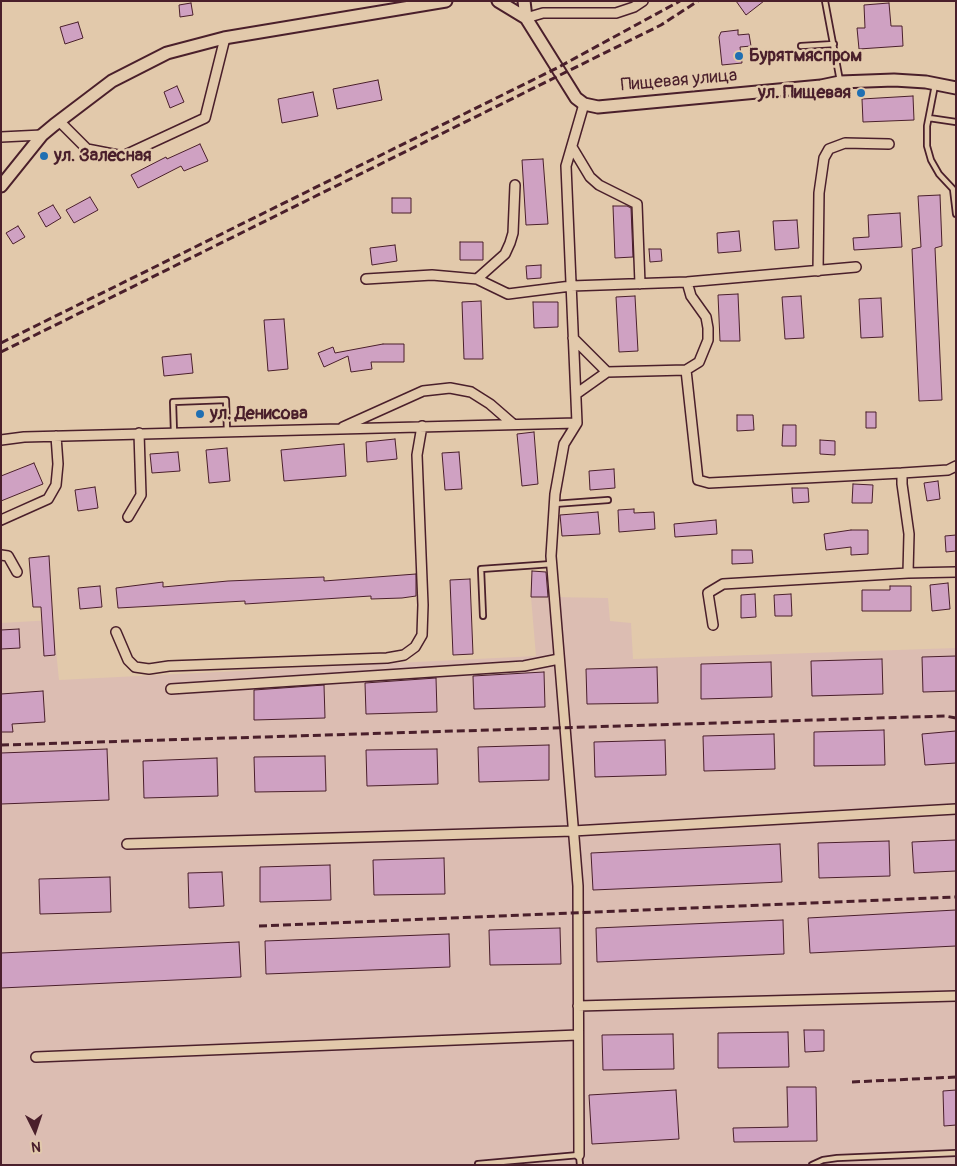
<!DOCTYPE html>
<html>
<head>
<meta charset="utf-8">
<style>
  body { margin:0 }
  #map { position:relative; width:957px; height:1166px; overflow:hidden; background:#e2c9ab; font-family:Pangolin,sans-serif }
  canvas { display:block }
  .frame { position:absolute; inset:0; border:2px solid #4a1f2b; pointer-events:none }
  .north { position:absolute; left:10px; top:1106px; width:50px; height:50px; -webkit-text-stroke:4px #e2c9ab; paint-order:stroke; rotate:176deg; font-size:14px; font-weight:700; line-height:20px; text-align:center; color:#4a1f2b }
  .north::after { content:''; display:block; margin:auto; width:18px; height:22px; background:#4a1f2b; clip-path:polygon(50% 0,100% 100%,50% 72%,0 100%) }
</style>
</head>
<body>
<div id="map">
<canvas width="957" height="1166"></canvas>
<div class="frame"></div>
<div class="north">N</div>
</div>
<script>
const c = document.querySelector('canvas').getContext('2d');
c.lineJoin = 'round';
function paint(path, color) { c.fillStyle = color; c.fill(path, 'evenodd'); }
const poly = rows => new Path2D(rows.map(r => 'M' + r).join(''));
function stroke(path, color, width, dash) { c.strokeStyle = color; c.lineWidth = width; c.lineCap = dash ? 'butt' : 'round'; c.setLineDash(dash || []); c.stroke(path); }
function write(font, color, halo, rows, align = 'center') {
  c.font = font + ' Pangolin,sans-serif'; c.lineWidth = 5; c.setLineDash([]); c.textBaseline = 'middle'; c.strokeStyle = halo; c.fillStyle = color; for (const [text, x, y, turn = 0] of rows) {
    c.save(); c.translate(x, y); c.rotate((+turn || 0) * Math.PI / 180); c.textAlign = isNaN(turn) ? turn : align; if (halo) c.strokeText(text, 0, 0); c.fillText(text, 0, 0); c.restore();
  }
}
const built = poly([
  [532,571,551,572,551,597,608,598,610,621,631,623,633,659,956,648,956,1165,1,1165,1,623,53,620,59,680,536,656,531,597]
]);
const building = poly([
  [736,1,764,1,746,15,736,1],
  [191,3,193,15,180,17,179,5,191,3],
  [889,3,891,26,902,26,903,46,859,49,857,28,865,28,864,5,889,3],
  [78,22,83,38,65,44,60,27,78,22],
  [738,30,738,35,749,34,751,46,740,47,742,63,722,65,719,37,721,32,738,30],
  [378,80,382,100,337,109,333,89,378,80],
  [177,86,184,102,170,108,164,92,177,86],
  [313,92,318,116,282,123,278,99,313,92],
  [913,96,914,120,863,122,862,99,913,96],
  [200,144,208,161,184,171,181,166,138,188,131,175,166,157,167,159,200,144],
  [543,159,548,224,526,225,522,160,543,159],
  [940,195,942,246,935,248,942,400,919,401,912,249,921,247,918,196,940,195],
  [90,197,98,210,74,223,66,210,90,197],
  [392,198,411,198,411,213,392,213,392,198],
  [53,205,61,218,46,227,38,213,53,205],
  [613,206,627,206,631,208,633,257,615,258,613,206],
  [900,213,902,247,854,250,853,238,869,237,868,215,900,213],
  [797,220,799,248,775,250,773,221,797,220],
  [18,226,25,237,13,244,6,233,18,226],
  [739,231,741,251,718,253,717,233,739,231],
  [460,242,483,242,483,260,460,260,460,242],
  [395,245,397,261,372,265,370,248,395,245],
  [649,249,661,249,662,261,650,262,649,249],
  [541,265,541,278,527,279,526,266,541,265],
  [738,294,740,341,720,341,718,295,738,294],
  [635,296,638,351,619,352,616,297,635,296],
  [801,296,804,338,785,339,782,297,801,296],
  [881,298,883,337,861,338,859,299,881,298],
  [481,301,483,359,464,359,462,302,481,301],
  [533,302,558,302,558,327,534,328,533,302],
  [284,319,288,369,268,371,264,320,284,319],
  [383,344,404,344,404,362,371,362,372,369,351,372,348,356,324,367,318,353,333,347,335,353,383,344],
  [191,354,193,373,164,376,162,357,191,354],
  [866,412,876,412,876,428,866,428,866,412],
  [737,415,753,415,754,430,737,431,737,415],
  [783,425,796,425,796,446,782,446,783,425],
  [534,432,538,484,522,486,517,434,534,432],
  [395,439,397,459,367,462,366,442,395,439],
  [820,440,835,441,835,455,820,454,820,440],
  [344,444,346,476,284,481,281,450,344,444],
  [227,448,230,481,209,483,206,450,227,448],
  [178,452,180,471,152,473,150,454,178,452],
  [459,452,462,489,445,490,442,453,459,452],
  [34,463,43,484,1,501,1,476,34,463],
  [614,469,615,488,590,490,589,471,614,469],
  [938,481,940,499,927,501,924,483,938,481],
  [853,484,873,485,872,503,852,503,853,484],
  [95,487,98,508,78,511,75,490,95,487],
  [792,488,808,488,809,502,793,503,792,488],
  [634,509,634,513,654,512,655,529,619,532,618,510,634,509],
  [598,512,600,534,562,536,560,515,598,512],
  [716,520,717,534,675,537,674,524,716,520],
  [851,530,868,530,868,554,851,555,851,547,826,550,824,534,851,530],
  [956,535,956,551,946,552,945,536,956,535],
  [732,550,752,550,753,563,732,564,732,550],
  [49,556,55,655,44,656,41,607,33,607,29,558,49,556],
  [532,571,546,572,548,597,531,597,532,571],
  [416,574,416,596,402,598,371,599,371,596,245,604,245,601,118,608,116,588,163,582,163,587,228,581,324,577,324,581,416,574],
  [470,579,473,654,453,655,450,580,470,579],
  [948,583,950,609,932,611,930,585,948,583],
  [100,586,102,607,80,609,78,588,100,586],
  [890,586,911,586,911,611,862,611,862,590,890,590,890,586],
  [755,594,756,617,741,618,741,595,755,594],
  [791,594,792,616,775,616,774,595,791,594],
  [19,629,20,648,1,649,1,630,19,629],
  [956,656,956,691,923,692,922,657,956,656],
  [882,659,883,694,812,696,811,661,882,659],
  [771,662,772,697,701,699,701,664,771,662],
  [657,667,658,703,587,704,586,669,657,667],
  [544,672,545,707,474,709,473,676,544,672],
  [436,678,437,712,366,714,365,683,436,678],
  [324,685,325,718,254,720,254,690,324,685],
  [43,691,45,722,12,724,13,732,1,732,1,694,43,691],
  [884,730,885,765,814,766,814,732,884,730],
  [956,731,956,763,925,765,922,734,956,731],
  [774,734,775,769,704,771,703,736,774,734],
  [665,740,666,775,595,777,594,742,665,740],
  [549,745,549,780,479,782,478,747,549,745],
  [107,749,109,800,1,804,1,753,107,749],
  [437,749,438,784,367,786,366,750,437,749],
  [325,756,326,791,255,792,254,757,325,756],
  [217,758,218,796,144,798,143,761,217,758],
  [956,840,956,871,914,873,912,842,956,840],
  [889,841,890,876,819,878,818,843,889,841],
  [780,844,782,882,593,890,591,853,780,844],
  [444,858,445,894,374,895,373,860,444,858],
  [330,865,331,900,260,902,260,867,330,865],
  [222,872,224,906,189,908,188,873,222,872],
  [110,877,111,912,40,914,39,879,110,877],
  [956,910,956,946,810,953,808,918,956,910],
  [783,920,784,954,597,962,596,928,783,920],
  [560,928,561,964,490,965,489,930,560,928],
  [449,934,450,967,266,974,265,941,449,934],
  [239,942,241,977,1,988,1,953,239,942],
  [804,1030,824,1030,824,1051,805,1052,804,1030],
  [788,1032,789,1067,718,1068,718,1033,788,1032],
  [673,1034,674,1069,603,1070,602,1035,673,1034],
  [787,1087,816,1087,817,1141,734,1142,733,1128,788,1127,787,1087],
  [676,1090,679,1139,592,1144,589,1095,676,1090],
  [956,1090,956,1125,944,1126,943,1091,956,1090]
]);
const lane = poly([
  [825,1,840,81],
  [801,46,834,44],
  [935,85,927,126,927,146,931,160,939,174,953,189,956,214],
  [929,118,956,122],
  [174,433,173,402,226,400,227,431],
  [554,504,608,500],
  [483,616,481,569,552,564],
  [478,1164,579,1155,580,1165],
  [812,1165,823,1160,837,1158,956,1153]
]);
const street = poly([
  [526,18,543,13,616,13,634,7,643,1],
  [59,121,87,149,123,156,205,118,225,38],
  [1,137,42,135],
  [572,147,590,177,599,185,637,204,640,284],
  [818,271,819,193,824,158,829,149,845,143,889,144],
  [366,279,432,275,477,279,508,294,571,286,687,282,856,267],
  [477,279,505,254,510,243,513,233,515,185],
  [687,282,691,296,706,317,708,328,708,340,699,362,686,370,698,480,709,483,902,473],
  [573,338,607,372],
  [576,394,607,372,686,370],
  [343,427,423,391,450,388,471,392,490,404,513,424],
  [1,440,24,437,577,423],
  [956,466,948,470,902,473,902,484,909,534,908,573,956,572],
  [128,517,141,495,139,433],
  [1,520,48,499,56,485,58,464,56,436],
  [1,555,8,556,17,572],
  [713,625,708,593,723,584,908,573],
  [116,632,128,660,135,667,149,669,169,666,387,658,404,655,415,647,422,635,423,605,417,455,422,426],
  [171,689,524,666,559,659],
  [127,844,573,831,956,809],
  [578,1006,956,996],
  [36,1057,578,1035],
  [579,1155,578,886,551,556,555,494,564,444,577,423,566,166,584,104]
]);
const secondary = poly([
  [498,1,526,18],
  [524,1,526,18,576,98,584,104,598,107,821,86,840,82,894,80,926,82,956,88],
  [1,186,42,135,54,125,112,81,167,53,224,38,446,1]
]);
const rail = poly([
  [1,343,557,68,680,1],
  [1,352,661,25,698,1],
  [1,745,945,716,956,718],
  [259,926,956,897],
  [852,1082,956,1077]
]);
const markers = [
  [739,56,5,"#1f6fb2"],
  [861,93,5,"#1f6fb2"],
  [44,156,5,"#1f6fb2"],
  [200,414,5,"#1f6fb2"]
];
const poiNames = [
  ["Бурятмяспром",749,56],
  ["ул. Пищевая",851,93,"right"],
  ["ул. Залесная",54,156],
  ["ул. Денисова",210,414]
];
const streetNames = [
  ["Пищевая улица",679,81,-5]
];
paint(built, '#dcbdb2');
paint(building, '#cfa1c2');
stroke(building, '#4a1f2b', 1);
stroke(lane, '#4a1f2b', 8);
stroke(street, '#4a1f2b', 12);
stroke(secondary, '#4a1f2b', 15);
stroke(lane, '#e2c9ab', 4.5);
stroke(street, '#e2c9ab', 9);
stroke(secondary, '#e2c9ab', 11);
stroke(rail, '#4a1f2b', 3, [8, 4]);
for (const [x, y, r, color] of markers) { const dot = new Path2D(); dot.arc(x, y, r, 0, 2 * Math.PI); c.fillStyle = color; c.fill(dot); stroke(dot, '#e2c9ab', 2); }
write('bold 18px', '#4a1f2b', '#e2c9ab', poiNames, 'left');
write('18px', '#4a1f2b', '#e2c9ab', streetNames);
</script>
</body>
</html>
